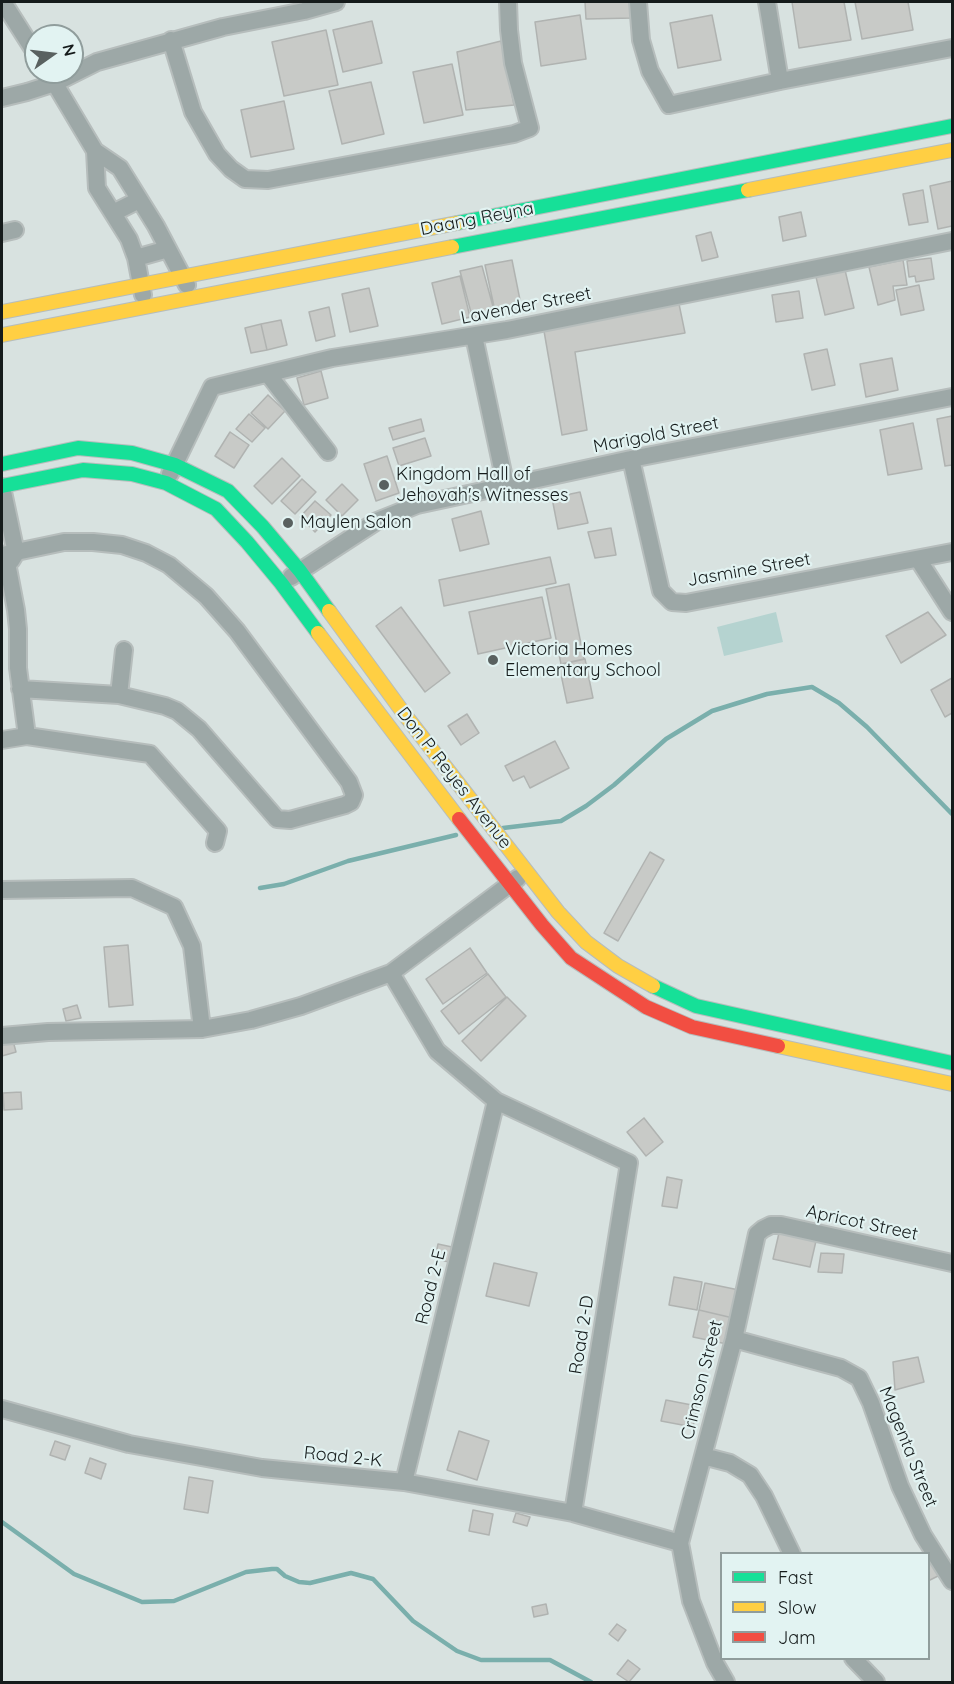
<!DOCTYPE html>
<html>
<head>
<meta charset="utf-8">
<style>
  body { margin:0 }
  #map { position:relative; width:954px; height:1684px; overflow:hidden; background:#d8e2e0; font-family:Quicksand,sans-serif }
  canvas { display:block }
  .frame { position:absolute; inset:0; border:3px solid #151b1b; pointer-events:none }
  .legend { position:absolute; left:720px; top:1552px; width:210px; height:108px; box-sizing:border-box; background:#e2f3f2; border:2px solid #909d9c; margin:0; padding:8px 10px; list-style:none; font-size:18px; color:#151b1b }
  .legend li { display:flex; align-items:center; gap:12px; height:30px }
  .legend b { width:30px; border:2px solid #909d9c }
  .north { position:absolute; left:24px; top:24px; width:60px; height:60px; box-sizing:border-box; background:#e2f3f2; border:2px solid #909d9c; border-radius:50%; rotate:76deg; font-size:16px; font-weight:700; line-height:24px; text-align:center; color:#151b1b }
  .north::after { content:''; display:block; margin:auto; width:21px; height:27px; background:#596160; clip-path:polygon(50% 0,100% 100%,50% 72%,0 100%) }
</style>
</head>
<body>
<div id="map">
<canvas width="954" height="1684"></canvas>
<div class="frame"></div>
<ul class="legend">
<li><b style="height:8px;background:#16e098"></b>Fast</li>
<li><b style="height:8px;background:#ffcf43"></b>Slow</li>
<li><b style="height:8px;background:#f24e42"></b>Jam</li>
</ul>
<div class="north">N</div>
</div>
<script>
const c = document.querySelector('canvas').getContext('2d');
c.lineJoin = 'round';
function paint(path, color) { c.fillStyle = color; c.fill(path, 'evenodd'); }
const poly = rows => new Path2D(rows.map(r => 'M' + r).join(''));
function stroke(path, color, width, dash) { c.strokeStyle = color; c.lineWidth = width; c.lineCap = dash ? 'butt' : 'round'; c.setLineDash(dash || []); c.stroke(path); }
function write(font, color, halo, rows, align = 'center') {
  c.font = font + ' Quicksand,sans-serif'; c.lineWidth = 4.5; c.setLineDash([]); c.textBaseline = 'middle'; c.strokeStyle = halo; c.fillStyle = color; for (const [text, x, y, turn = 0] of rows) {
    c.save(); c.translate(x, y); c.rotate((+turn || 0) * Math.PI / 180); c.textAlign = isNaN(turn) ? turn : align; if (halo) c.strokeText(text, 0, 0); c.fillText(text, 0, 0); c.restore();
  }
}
const green = poly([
  [776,612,783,642,724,656,717,627]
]);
const stream = poly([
  [503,828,561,821,586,806,614,785,666,739,712,711,767,694,812,687,839,703,867,727,952,814],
  [260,888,284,884,348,861,456,835],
  [2,1522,74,1574,142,1602,174,1601,246,1572,272,1569,277,1569,285,1576,299,1582,310,1583,351,1573,373,1579,413,1621,457,1651,481,1660,550,1660,591,1682]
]);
const building = poly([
  [585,2,632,2,633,18,586,19,585,2],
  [792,2,844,2,851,40,799,48,792,2],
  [855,2,908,2,913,30,862,39,855,2],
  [580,15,586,59,541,66,535,22,580,15],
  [712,15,721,60,678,68,670,23,712,15],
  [372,21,382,63,343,72,333,30,372,21],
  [326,30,338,85,284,96,272,42,326,30],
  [501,41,514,105,466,110,457,52,501,41],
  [452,64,463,115,424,123,413,72,452,64],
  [371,82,384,134,342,144,329,91,371,82],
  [284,101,294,149,251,157,241,110,284,101],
  [952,181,952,226,938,229,930,186,952,181],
  [923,190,928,222,909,225,903,194,923,190],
  [801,212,806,236,783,241,779,217,801,212],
  [711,232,718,257,702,261,696,236,711,232],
  [931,258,934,279,916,282,915,276,909,277,907,261,931,258],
  [512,260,521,305,495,311,485,265,512,260],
  [903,260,907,285,893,286,895,300,878,305,869,267,903,260],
  [482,266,495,314,473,320,460,271,482,266],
  [845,270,854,308,825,315,816,277,845,270],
  [460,276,470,317,442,324,432,283,460,276],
  [919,285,924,310,901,315,896,290,919,285],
  [369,288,378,326,350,332,342,294,369,288],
  [799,291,803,318,776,322,772,295,799,291],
  [679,304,685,333,575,352,587,430,562,435,544,331,679,304],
  [329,307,335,336,316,341,309,312,329,307],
  [281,320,287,345,267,350,261,324,281,320],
  [261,324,267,350,251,353,245,328,261,324],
  [827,349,835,385,812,390,804,354,827,349],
  [892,358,898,390,866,397,860,364,892,358],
  [321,371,328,398,304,405,297,378,321,371],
  [268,395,285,411,268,429,251,413,268,395],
  [249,414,265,428,252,442,236,429,249,414],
  [952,416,952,465,945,466,937,419,952,416],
  [421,419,424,431,393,440,389,428,421,419],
  [913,423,922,469,888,475,880,430,913,423],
  [230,432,249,445,234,468,215,456,230,432],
  [425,438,431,456,399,466,393,448,425,438],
  [387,456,399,493,376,501,364,464,387,456],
  [282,458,300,476,272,504,254,486,282,458],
  [302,479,316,492,295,514,281,501,302,479],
  [342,484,358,500,342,516,326,500,342,484],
  [580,492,588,523,558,529,552,498,580,492],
  [315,501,331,515,315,532,300,517,315,501],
  [481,511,489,544,460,551,452,519,481,511],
  [611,528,616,555,595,558,588,532,611,528],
  [550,557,556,583,444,606,439,580,550,557],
  [569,584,584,659,561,664,546,589,569,584],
  [542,597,551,638,478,654,469,612,542,597],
  [401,607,450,673,425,692,376,626,401,607],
  [928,612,946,635,901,663,886,636,928,612],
  [585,659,593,698,567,703,559,665,585,659],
  [952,678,952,713,945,717,931,690,952,678],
  [467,714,479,733,461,745,448,726,467,714],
  [555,741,569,768,530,788,524,776,513,781,505,766,555,741],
  [650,852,664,860,618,941,604,933,650,852],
  [128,945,133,1005,109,1007,104,947,128,945],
  [470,948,487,973,443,1004,426,979,470,948],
  [488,974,506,997,459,1034,441,1011,488,974],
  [507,997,526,1016,481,1061,462,1041,507,997],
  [77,1005,81,1018,66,1021,63,1009,77,1005],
  [12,1037,16,1052,2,1056,2,1040,12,1037],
  [21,1092,22,1109,4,1110,3,1093,21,1092],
  [644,1118,663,1142,646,1156,627,1132,644,1118],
  [667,1177,682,1180,677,1208,662,1206,667,1177],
  [779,1233,816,1241,810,1267,773,1259,779,1233],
  [438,1244,452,1247,449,1262,435,1259,438,1244],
  [821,1253,844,1254,842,1273,818,1272,821,1253],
  [494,1263,537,1273,529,1306,486,1296,494,1263],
  [674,1277,702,1282,697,1310,669,1305,674,1277],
  [705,1283,739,1290,733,1318,699,1310,705,1283],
  [699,1310,733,1318,727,1344,693,1337,699,1310],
  [918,1357,924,1382,895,1390,893,1362,918,1357],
  [666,1400,697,1406,693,1427,661,1421,666,1400],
  [459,1431,489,1441,477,1480,447,1470,459,1431],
  [55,1441,70,1446,65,1460,50,1455,55,1441],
  [90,1458,106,1464,101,1479,85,1473,90,1458],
  [189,1477,213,1481,208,1513,184,1509,189,1477],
  [473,1510,493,1514,489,1535,469,1531,473,1510],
  [516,1513,530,1517,527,1526,513,1522,516,1513],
  [928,1559,942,1574,928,1581,928,1559],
  [546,1604,548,1614,534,1617,532,1607,546,1604],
  [617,1624,626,1630,618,1641,609,1634,617,1624],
  [628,1660,640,1669,629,1682,617,1674,628,1660]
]);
const street = poly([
  [3,2,36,54],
  [638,2,641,40,650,71,669,105,780,81,952,48],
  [767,2,780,81],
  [171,40,193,112,217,154,231,169,245,179,268,180,514,134,530,128,513,63,509,30,508,2],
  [48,72,95,151,120,168,156,226,187,285],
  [2,98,27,92,55,83,97,62,223,27,304,11,336,2],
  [95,151,97,188,129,239,136,258,143,295],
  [113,213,139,200],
  [2,233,15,230],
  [136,258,168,249],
  [474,336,506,487],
  [268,374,328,452],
  [631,459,661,591,672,602,686,603,952,552],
  [170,474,212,387,332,358,507,330,952,241],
  [2,487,16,553,11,561],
  [2,555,64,542,93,542,122,545,146,553,169,565,206,596,237,631,349,782,354,795,351,802,345,805,290,820,277,819,199,729,177,711,165,706,119,695,20,689],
  [918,559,952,612],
  [2,562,8,568,16,610,18,629,18,668,27,736],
  [291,577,377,521,417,505,631,459,952,397],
  [119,695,124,650],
  [2,740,27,736,150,754,218,831,215,843],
  [2,890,132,888,174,907,192,946,202,1029],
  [391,973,437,1051,496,1101,629,1163,573,1513],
  [2,1036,48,1032,202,1029,251,1020,301,1006,391,973,518,878],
  [734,1339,841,1368,859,1378,871,1403,900,1486,923,1535,952,1581],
  [2,1409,129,1444,262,1468,404,1482,573,1513,680,1543],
  [703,1456,730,1463,750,1475,764,1496,792,1554],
  [404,1482,496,1101],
  [853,1658,876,1682],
  [726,1682,715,1663,691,1601,680,1543,734,1339,757,1234,763,1229,771,1225,781,1225,952,1263]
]);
const fast = poly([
  [457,223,952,126],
  [452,247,748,190],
  [2,464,78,448,132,453,175,465,228,491,263,527,300,571,329,611],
  [2,486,83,470,132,474,166,483,216,509,247,542,281,583,318,633],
  [653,986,696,1006,952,1063]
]);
const slow = poly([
  [748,190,952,150],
  [2,312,457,223],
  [2,335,452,247],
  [329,611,405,715,558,912,586,942,618,966,653,986],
  [318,633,459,819],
  [778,1046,952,1084]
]);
const jam = poly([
  [459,819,542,925,571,958,646,1007,692,1027,778,1046]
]);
const markers = [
  [384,485,6,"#596160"],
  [288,523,6,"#596160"],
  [493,660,6,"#596160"]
];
const streetNames = [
  ["Daang Reyna",477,219,-11],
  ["Lavender Street",526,306,-11],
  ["Marigold Street",656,435,-11],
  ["Jasmine Street",749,570,-10],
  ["Don P. Reyes Avenue",454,778,52],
  ["Apricot Street",862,1223,12],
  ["Road 2-E",431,1287,-76],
  ["Road 2-D",582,1335,-81],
  ["Crimson Street",702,1380,-76],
  ["Magenta Street",908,1447,68],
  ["Road 2-K",343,1457,6]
];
const poiNames = [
  ["Kingdom Hall of",396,475],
  ["Jehovah's Witnesses",396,496],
  ["Maylen Salon",300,523],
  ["Victoria Homes",505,650],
  ["Elementary School",505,671]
];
paint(green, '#b5d3d0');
stroke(stream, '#7aafac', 4.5);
paint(building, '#c8cac7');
stroke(building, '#b0b3b1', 1.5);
stroke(street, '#b6bdbc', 20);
stroke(fast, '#b6bdbc', 16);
stroke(slow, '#b6bdbc', 16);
stroke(jam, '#b6bdbc', 16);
stroke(street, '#9da8a7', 16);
stroke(fast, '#16e098', 14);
stroke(slow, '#ffcf43', 14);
stroke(jam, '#f24e42', 14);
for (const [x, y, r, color] of markers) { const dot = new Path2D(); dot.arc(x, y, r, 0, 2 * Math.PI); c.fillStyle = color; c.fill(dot); stroke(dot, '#e2f3f2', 2); }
write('18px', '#151b1b', '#e2f3f2', streetNames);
write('18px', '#151b1b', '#e2f3f2', poiNames, 'left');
</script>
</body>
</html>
